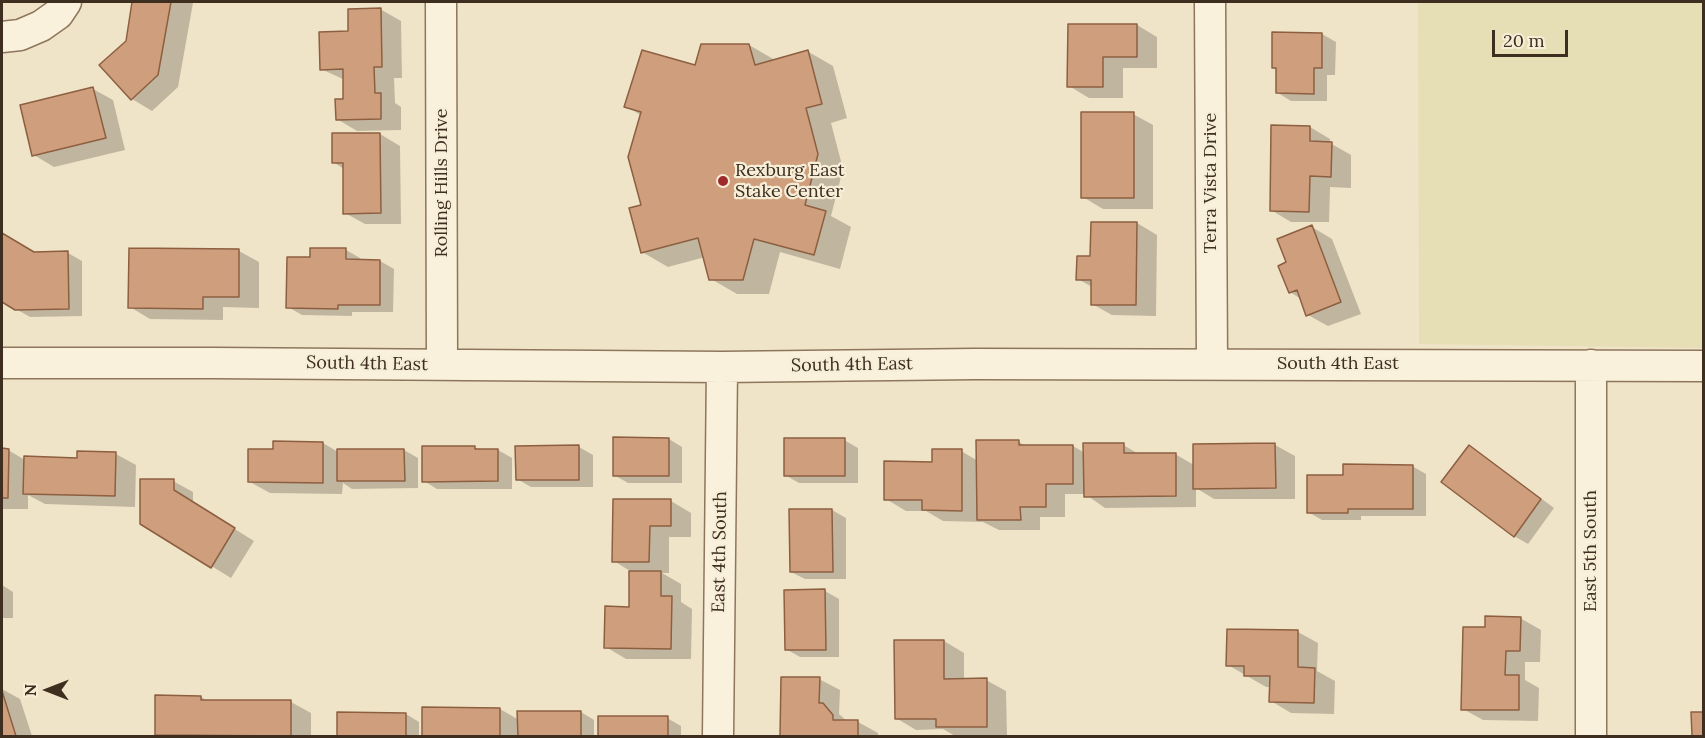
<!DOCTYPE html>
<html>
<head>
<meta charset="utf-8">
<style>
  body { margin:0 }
  #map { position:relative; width:1705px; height:738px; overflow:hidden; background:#f0e4c8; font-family:Lora,serif }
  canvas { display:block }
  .frame { position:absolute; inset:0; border:3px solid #3d2e20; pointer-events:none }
  .north { position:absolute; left:18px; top:660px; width:60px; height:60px; -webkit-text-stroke:4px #f7eed8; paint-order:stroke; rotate:270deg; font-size:16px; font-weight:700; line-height:24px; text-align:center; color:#3d2e20 }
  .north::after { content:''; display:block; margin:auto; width:21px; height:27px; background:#3d2e20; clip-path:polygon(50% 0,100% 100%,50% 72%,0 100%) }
  .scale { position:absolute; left:1492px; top:30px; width:76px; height:27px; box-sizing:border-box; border:3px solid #3d2e20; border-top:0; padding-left:8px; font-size:18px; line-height:21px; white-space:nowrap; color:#3d2e20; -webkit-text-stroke:4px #f7eed8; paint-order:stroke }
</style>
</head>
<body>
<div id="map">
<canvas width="1705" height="738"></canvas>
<div class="frame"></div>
<div class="north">N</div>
<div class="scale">20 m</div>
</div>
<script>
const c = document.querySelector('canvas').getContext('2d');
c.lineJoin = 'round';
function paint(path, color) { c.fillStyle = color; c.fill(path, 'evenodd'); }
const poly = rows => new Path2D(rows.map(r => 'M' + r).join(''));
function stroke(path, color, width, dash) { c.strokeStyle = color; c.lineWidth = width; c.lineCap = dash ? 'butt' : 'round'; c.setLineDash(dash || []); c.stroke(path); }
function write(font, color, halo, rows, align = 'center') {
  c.font = font + ' Lora,serif'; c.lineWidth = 4.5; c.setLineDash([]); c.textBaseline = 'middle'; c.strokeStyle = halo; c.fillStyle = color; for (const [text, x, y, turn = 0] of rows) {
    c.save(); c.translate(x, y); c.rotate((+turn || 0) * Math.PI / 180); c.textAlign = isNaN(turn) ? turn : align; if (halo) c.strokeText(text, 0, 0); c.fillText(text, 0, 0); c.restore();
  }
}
const farmland = poly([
  [1418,2,1703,2,1703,348,1419,344]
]);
const shadow = poly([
  [134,2,190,2,193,3,178,87,152,111,132,99,127,42],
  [1289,2,1329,2,1329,3,1292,3],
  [380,9,401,21,402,78,394,78,395,103,401,107,401,130,357,131,337,119,345,100,345,80,321,69,350,32],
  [1137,25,1157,37,1157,68,1123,68,1123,98,1089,98,1069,86],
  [1322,34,1336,42,1335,75,1327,75,1327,101,1291,101,1278,93,1278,70,1273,68],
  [749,45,775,60,807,51,833,66,847,118,831,123,843,169,831,216,851,227,840,269,780,252,769,294,737,294,711,279,705,257,668,267,642,252,642,116,626,106,696,67],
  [93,89,113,100,125,150,54,167,34,155],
  [1133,114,1153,125,1153,209,1103,209,1083,197],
  [2,117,3,119,3,166,2,166],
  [1310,127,1330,139,1330,143,1351,155,1351,188,1330,187,1329,222,1291,222,1271,210],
  [380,134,400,146,401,224,365,224,345,213,344,169,333,162],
  [1137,223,1157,235,1156,316,1112,315,1092,304,1092,287,1078,279],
  [1312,227,1332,239,1361,314,1328,326,1308,315,1301,299,1290,292,1288,263],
  [2,235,34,253,68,253,82,261,82,316,30,317,2,301],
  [346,250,360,258,359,261,380,261,394,269,393,312,352,312,352,316,302,315,288,307,311,259],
  [239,251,259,262,259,308,223,307,223,320,150,319,130,307],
  [669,439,682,447,682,483,628,483,614,475],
  [844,440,858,448,858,483,799,483,785,475],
  [1019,442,1027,447,1073,446,1085,453,1123,445,1139,454,1175,454,1194,465,1275,445,1295,456,1295,499,1214,499,1196,488,1196,507,1105,508,1085,494,1065,494,1065,517,1040,517,1040,530,999,530,983,522,943,521,926,511,906,511,886,499,934,463,961,451,978,461],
  [323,443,338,452,404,450,418,458,418,488,352,489,343,483,342,494,270,493,250,482,274,451],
  [474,447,480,450,498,450,512,458,512,489,437,489,424,481],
  [579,447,593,455,593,487,531,487,517,479],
  [1469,447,1483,455,1554,508,1528,544,1514,536],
  [2,450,8,450,25,460,79,459,116,454,136,465,135,507,45,504,28,495,28,509,2,509],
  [1412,466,1426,474,1426,516,1361,516,1361,520,1322,520,1308,512,1345,477],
  [173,481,193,492,193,503,254,541,231,578,141,523],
  [614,501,671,501,691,513,691,537,669,537,669,573,662,573,681,584,681,602,692,609,691,659,626,659,606,647,630,608,630,571,614,561],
  [791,510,832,510,846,518,846,579,805,579,791,572],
  [2,585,13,592,13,618,2,618],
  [825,591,839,599,839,657,800,657,786,649],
  [1520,618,1541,630,1540,662,1525,662,1525,680,1539,688,1538,721,1483,720,1463,709,1487,629],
  [1298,632,1318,643,1317,671,1335,681,1334,714,1291,713,1271,701,1271,687,1266,687,1228,665],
  [944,641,964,653,964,680,986,680,1006,691,1007,736,955,736,943,729,916,730,896,718],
  [782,678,819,679,840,690,839,714,848,722,858,722,878,733,878,736,782,736],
  [2,689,20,699,32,736,2,736],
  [201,697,208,701,291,702,311,713,311,736,161,736,156,734],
  [424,708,500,709,519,720,581,712,594,720,594,736,423,736],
  [338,714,406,714,419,722,419,736,338,736],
  [599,718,667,718,681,726,681,736,599,736]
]);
const building = poly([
  [132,2,171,2,158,75,131,100,99,65,126,41,132,2],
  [381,8,382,67,374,67,375,93,381,93,381,119,336,120,335,99,343,99,343,69,320,70,319,32,348,31,348,9,381,8],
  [1068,24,1137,24,1137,57,1103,57,1103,87,1067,87,1068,24],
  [1272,32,1322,33,1322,68,1314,68,1314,94,1276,93,1276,68,1272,68,1272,32],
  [701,44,749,44,755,65,808,50,822,104,806,108,818,154,805,205,826,211,814,255,754,239,743,280,709,280,698,238,641,253,629,208,641,205,628,157,641,112,624,107,642,50,695,65,701,44],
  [93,87,106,138,32,156,20,105,93,87],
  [1081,112,1134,112,1134,198,1081,198,1081,112],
  [1271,125,1310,126,1310,141,1332,142,1331,177,1310,176,1309,212,1270,211,1271,125],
  [332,133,380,133,381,213,343,214,343,163,332,163,332,133],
  [1091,222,1137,222,1136,305,1091,305,1091,280,1076,280,1077,256,1090,256,1091,222],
  [1312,225,1341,302,1306,316,1297,290,1289,293,1278,266,1286,262,1277,239,1312,225],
  [2,233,34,252,68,251,69,309,15,310,2,302,2,233],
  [129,248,239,249,239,297,203,297,203,309,128,308,129,248],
  [310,248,346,248,346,259,380,260,380,305,338,305,338,309,286,308,287,257,310,257,310,248],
  [613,437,669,438,669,476,613,476,613,437],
  [784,438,845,438,845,476,784,476,784,438],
  [976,440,1019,440,1019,445,1073,445,1073,484,1046,484,1046,507,1020,507,1021,520,977,520,976,440],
  [273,441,323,442,323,483,248,482,248,449,273,449,273,441],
  [1083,443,1124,443,1124,453,1176,453,1176,496,1084,497,1083,443],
  [1275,443,1276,488,1193,489,1193,444,1275,443],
  [579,445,579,480,516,480,515,446,579,445],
  [1469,445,1541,499,1514,537,1441,482,1469,445],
  [422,446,475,446,475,449,498,449,498,481,422,482,422,446],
  [2,448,9,449,8,498,2,498,2,448],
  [337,449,404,449,405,481,337,481,337,449],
  [932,449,962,449,962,511,922,510,922,500,884,500,884,461,932,462,932,449],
  [77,451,116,452,115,496,23,494,24,456,77,458,77,451],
  [1343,464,1413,465,1413,509,1348,509,1348,513,1307,513,1307,475,1343,475,1343,464],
  [140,479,174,479,174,490,235,528,211,568,140,524,140,479],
  [613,499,671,499,671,526,650,526,649,562,612,562,613,499],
  [789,509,832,509,833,572,790,572,789,509],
  [629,571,661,571,661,596,672,596,671,649,604,648,605,606,629,607,629,571],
  [825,589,826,650,785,650,784,590,825,589],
  [1485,616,1521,617,1520,651,1506,651,1505,675,1519,675,1519,710,1461,710,1463,627,1485,627,1485,616],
  [1227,629,1298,630,1298,667,1315,668,1314,703,1269,702,1270,676,1244,676,1244,666,1226,666,1227,629],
  [894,640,944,640,944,679,987,678,987,727,936,727,936,719,895,719,894,640],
  [781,677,820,677,819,703,823,703,833,715,833,720,858,720,858,736,780,736,781,677],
  [2,691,16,736,2,736,2,691],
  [155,695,201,696,201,700,291,700,291,736,155,735,155,695],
  [422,707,500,708,500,736,422,736,422,707],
  [517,711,581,711,581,736,518,736,517,711],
  [337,712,406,713,406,736,337,736,337,712],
  [1691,712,1704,712,1704,736,1692,736,1691,712],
  [598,716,668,716,668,736,598,736,598,716]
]);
const minor = poly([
  [441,2,442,365],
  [1210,2,1212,364],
  [2,37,20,35,41,26,58,14,66,2],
  [2,363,214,363,722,367,974,364,1704,366],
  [1591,365,1591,736],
  [718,736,722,367]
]);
const markers = [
  [723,181,6,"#9e2a2b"]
];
const poiNames = [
  ["Rexburg East",735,171],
  ["Stake Center",735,192]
];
const streetNames = [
  ["Rolling Hills Drive",442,183,-90],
  ["Terra Vista Drive",1211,183,-90],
  ["South 4th East",367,364,1],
  ["South 4th East",1338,364],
  ["South 4th East",852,365,-1],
  ["East 5th South",1591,551,-90],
  ["East 4th South",720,552,-89]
];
paint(farmland, '#e6deb5');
paint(shadow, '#0003');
paint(building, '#cf9f7d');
stroke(building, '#8d5f41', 1.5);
stroke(minor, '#8d765c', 33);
stroke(minor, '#faf1dc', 30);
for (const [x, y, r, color] of markers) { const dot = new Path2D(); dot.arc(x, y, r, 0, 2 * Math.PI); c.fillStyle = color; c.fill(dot); stroke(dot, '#f7eed8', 2); }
write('18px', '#3d2e20', '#f7eed8', poiNames, 'left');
write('18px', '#3d2e20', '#f7eed8', streetNames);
</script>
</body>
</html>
